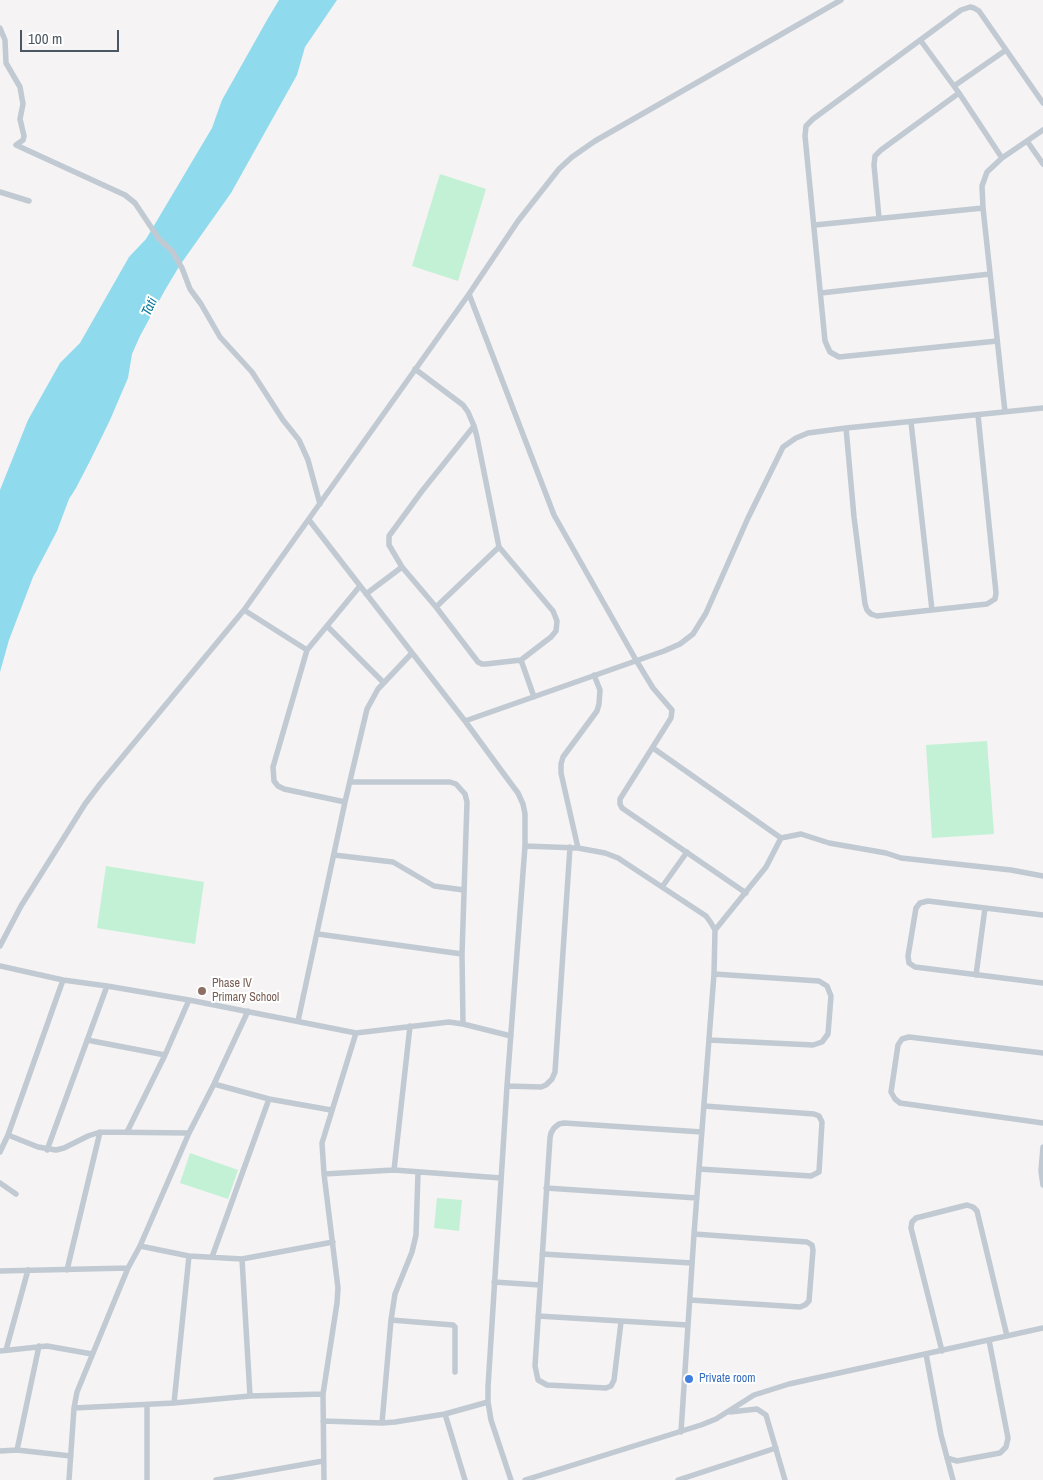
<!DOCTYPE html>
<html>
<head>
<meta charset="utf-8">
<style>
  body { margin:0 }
  #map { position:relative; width:1043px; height:1480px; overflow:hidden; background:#f5f3f3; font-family:"Archivo Narrow",sans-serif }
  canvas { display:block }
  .scale { position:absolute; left:20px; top:30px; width:99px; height:22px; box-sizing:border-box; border:2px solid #4a5661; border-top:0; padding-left:6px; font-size:15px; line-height:18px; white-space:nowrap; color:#4a5661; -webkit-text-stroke:4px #fff; paint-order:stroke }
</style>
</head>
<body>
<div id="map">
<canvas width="1043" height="1480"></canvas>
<div class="scale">100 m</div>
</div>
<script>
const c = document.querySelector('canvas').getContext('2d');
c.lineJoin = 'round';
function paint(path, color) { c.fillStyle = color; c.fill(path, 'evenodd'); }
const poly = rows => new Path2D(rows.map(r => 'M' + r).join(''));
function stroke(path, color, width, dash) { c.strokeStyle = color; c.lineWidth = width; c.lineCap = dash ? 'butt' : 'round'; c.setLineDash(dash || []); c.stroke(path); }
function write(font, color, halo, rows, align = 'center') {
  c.font = font + ' "Archivo Narrow",sans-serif'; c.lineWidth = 4; c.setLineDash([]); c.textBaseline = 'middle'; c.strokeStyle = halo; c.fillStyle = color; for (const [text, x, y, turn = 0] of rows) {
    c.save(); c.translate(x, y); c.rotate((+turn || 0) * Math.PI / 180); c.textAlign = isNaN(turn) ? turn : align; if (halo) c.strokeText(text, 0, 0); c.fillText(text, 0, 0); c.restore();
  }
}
const green = poly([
  [440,174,486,189,458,281,412,266],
  [987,741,994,834,932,838,926,745],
  [106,866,204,882,195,944,97,928],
  [190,1153,238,1170,228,1199,180,1183],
  [437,1198,462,1200,459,1231,434,1228]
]);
const water = poly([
  [279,0,337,0,305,47,297,75,231,193,180,265,165,290,140,336,132,354,128,378,110,420,91,459,76,488,69,499,57,531,33,577,9,640,0,672,0,490,28,420,60,363,80,343,129,257,146,239,212,128,222,100,267,20]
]);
const minor = poly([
  [0,28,5,40,6,63,20,87,23,104,20,119,24,136,23,140,16,145,125,195,135,203,159,239,172,251,182,268,190,289,201,304,220,337,252,372,283,420,299,440,308,460,320,504],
  [921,41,959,93,1002,158],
  [954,86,1006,50],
  [1027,141,1043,164],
  [0,192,29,201],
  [879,218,874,165,875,156,881,150,959,93],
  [815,225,983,208],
  [821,293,990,274],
  [469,294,554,515,636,660,653,688,672,710,671,718,620,799,620,804,622,808,746,893],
  [997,341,839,357,830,352,825,341,805,136,806,126,813,119,961,10,970,7,974,8,979,11,1043,103],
  [415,369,463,405,468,412,474,426,477,437,499,547,553,611,557,621,556,631,551,637,521,660,486,664,482,664,478,662,436,607,402,567,389,545,389,536,422,491,474,426],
  [1005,412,983,208,982,186,987,172,1002,158,1043,130],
  [911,422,932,610],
  [846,428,854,517,865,604,867,610,871,614,877,616,987,604,995,599,996,593,978,415],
  [309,520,465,721,509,781,518,793,523,804,525,814,525,846,507,1086,488,1387,488,1402,491,1420,511,1480],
  [366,594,402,567],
  [436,607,499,547],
  [244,610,307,650],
  [327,626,384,683],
  [521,660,534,697],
  [465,721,664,651,680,644,693,634,706,613,748,518,783,447,796,438,808,433,846,428,1043,408],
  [653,748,781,838],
  [350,782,450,782,456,784,465,794,467,802,462,954,463,1024],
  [345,802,284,789,278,786,274,781,273,767,307,650,360,586],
  [525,846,578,848,605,853,618,858,706,916,711,923,715,930,714,974,694,1234,681,1432],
  [578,848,561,773,561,764,563,757,597,711,599,704,600,690,594,675],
  [334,855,393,862,434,886,464,890],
  [662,887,687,852],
  [1043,915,928,901,920,903,916,908,908,956,909,963,915,967,1043,983],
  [715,930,766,867,781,838,801,834,829,843,886,853,901,858,1011,870,1043,876],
  [318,934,462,954],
  [0,946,21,906,85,804,100,784,244,610,469,294,518,221,559,169,572,157,595,141,841,0],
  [0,966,63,980,107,986,189,1000,356,1033,449,1022,463,1024,511,1036],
  [976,975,985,908],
  [298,1021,345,802,367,709,378,689,412,653],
  [87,1040,165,1055],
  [709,1040,813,1045,822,1042,828,1034,831,996,827,986,819,981,714,974],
  [1043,1053,909,1037,902,1039,898,1045,891,1092,895,1099,900,1103,1043,1123],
  [214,1084,269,1099,331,1110],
  [507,1086,541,1087,546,1085,552,1079,555,1072,570,847],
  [127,1132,165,1055,189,1000],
  [8,1135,38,1147,56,1150,64,1148,88,1136,100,1132,189,1133],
  [1043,1147,1041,1171,1043,1185],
  [47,1150,107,986],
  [0,1152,8,1135,63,980],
  [699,1169,811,1176,819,1172,822,1122,819,1116,814,1114,704,1106],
  [394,1170,410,1026],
  [324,1174,394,1170,501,1178],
  [0,1183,16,1194],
  [546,1188,697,1198],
  [140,1246,189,1256,242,1259,333,1242],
  [542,1254,692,1263],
  [212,1257,269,1099],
  [242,1259,250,1396],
  [67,1270,100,1132],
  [0,1271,128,1268],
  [494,1282,540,1285],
  [690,1300,800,1307,805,1305,809,1301,813,1250,812,1245,807,1242,694,1234],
  [538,1316,687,1325],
  [391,1320,453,1325,455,1327,455,1372],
  [621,1322,614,1380,611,1386,606,1388,547,1385,538,1380,535,1366,550,1138,551,1133,554,1128,559,1124,564,1123,702,1132],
  [6,1350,28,1270],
  [0,1351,47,1346,92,1354],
  [942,1351,911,1228,912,1222,916,1218,967,1205,973,1207,977,1211,1007,1336],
  [926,1354,941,1435,953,1480],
  [174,1403,189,1256],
  [74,1408,174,1403,250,1396,323,1394],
  [730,1412,757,1409,766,1415,785,1480],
  [323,1421,382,1423,395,1422,445,1414],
  [382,1423,391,1320,395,1294,412,1252,416,1235,418,1172],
  [17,1450,39,1346],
  [0,1451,17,1450,71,1456],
  [947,1458,957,1461,1000,1453,1006,1447,1008,1438,989,1340],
  [69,1480,74,1408,77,1392,128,1268,140,1246,189,1133,214,1084,248,1011],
  [147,1480,147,1405],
  [216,1480,323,1461],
  [324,1480,323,1394,337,1303,338,1288,324,1174,322,1143,356,1033],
  [465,1480,445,1414,488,1402],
  [525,1480,701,1425,716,1419,754,1395,789,1384,1043,1328],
  [678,1480,776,1448]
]);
const markers = [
  [202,991,5,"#8d6e63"],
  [689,1379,5,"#3f7fe0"]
];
const educationNames = [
  ["Phase IV",212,984],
  ["Primary School",212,998]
];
const shopNames = [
  ["Private room",699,1379]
];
const waterNames = [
  ["Tati",150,307,-65]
];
paint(green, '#c3f1d5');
paint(water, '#90daee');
stroke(minor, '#c1cad2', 5.5);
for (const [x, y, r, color] of markers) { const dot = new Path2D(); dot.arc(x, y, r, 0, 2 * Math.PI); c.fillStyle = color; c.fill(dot); stroke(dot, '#fff', 2); }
write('12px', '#785e54', '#fff', educationNames, 'left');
write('12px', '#366cbe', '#fff', shopNames, 'left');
write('italic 14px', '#0c7c9b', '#fff', waterNames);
</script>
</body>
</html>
